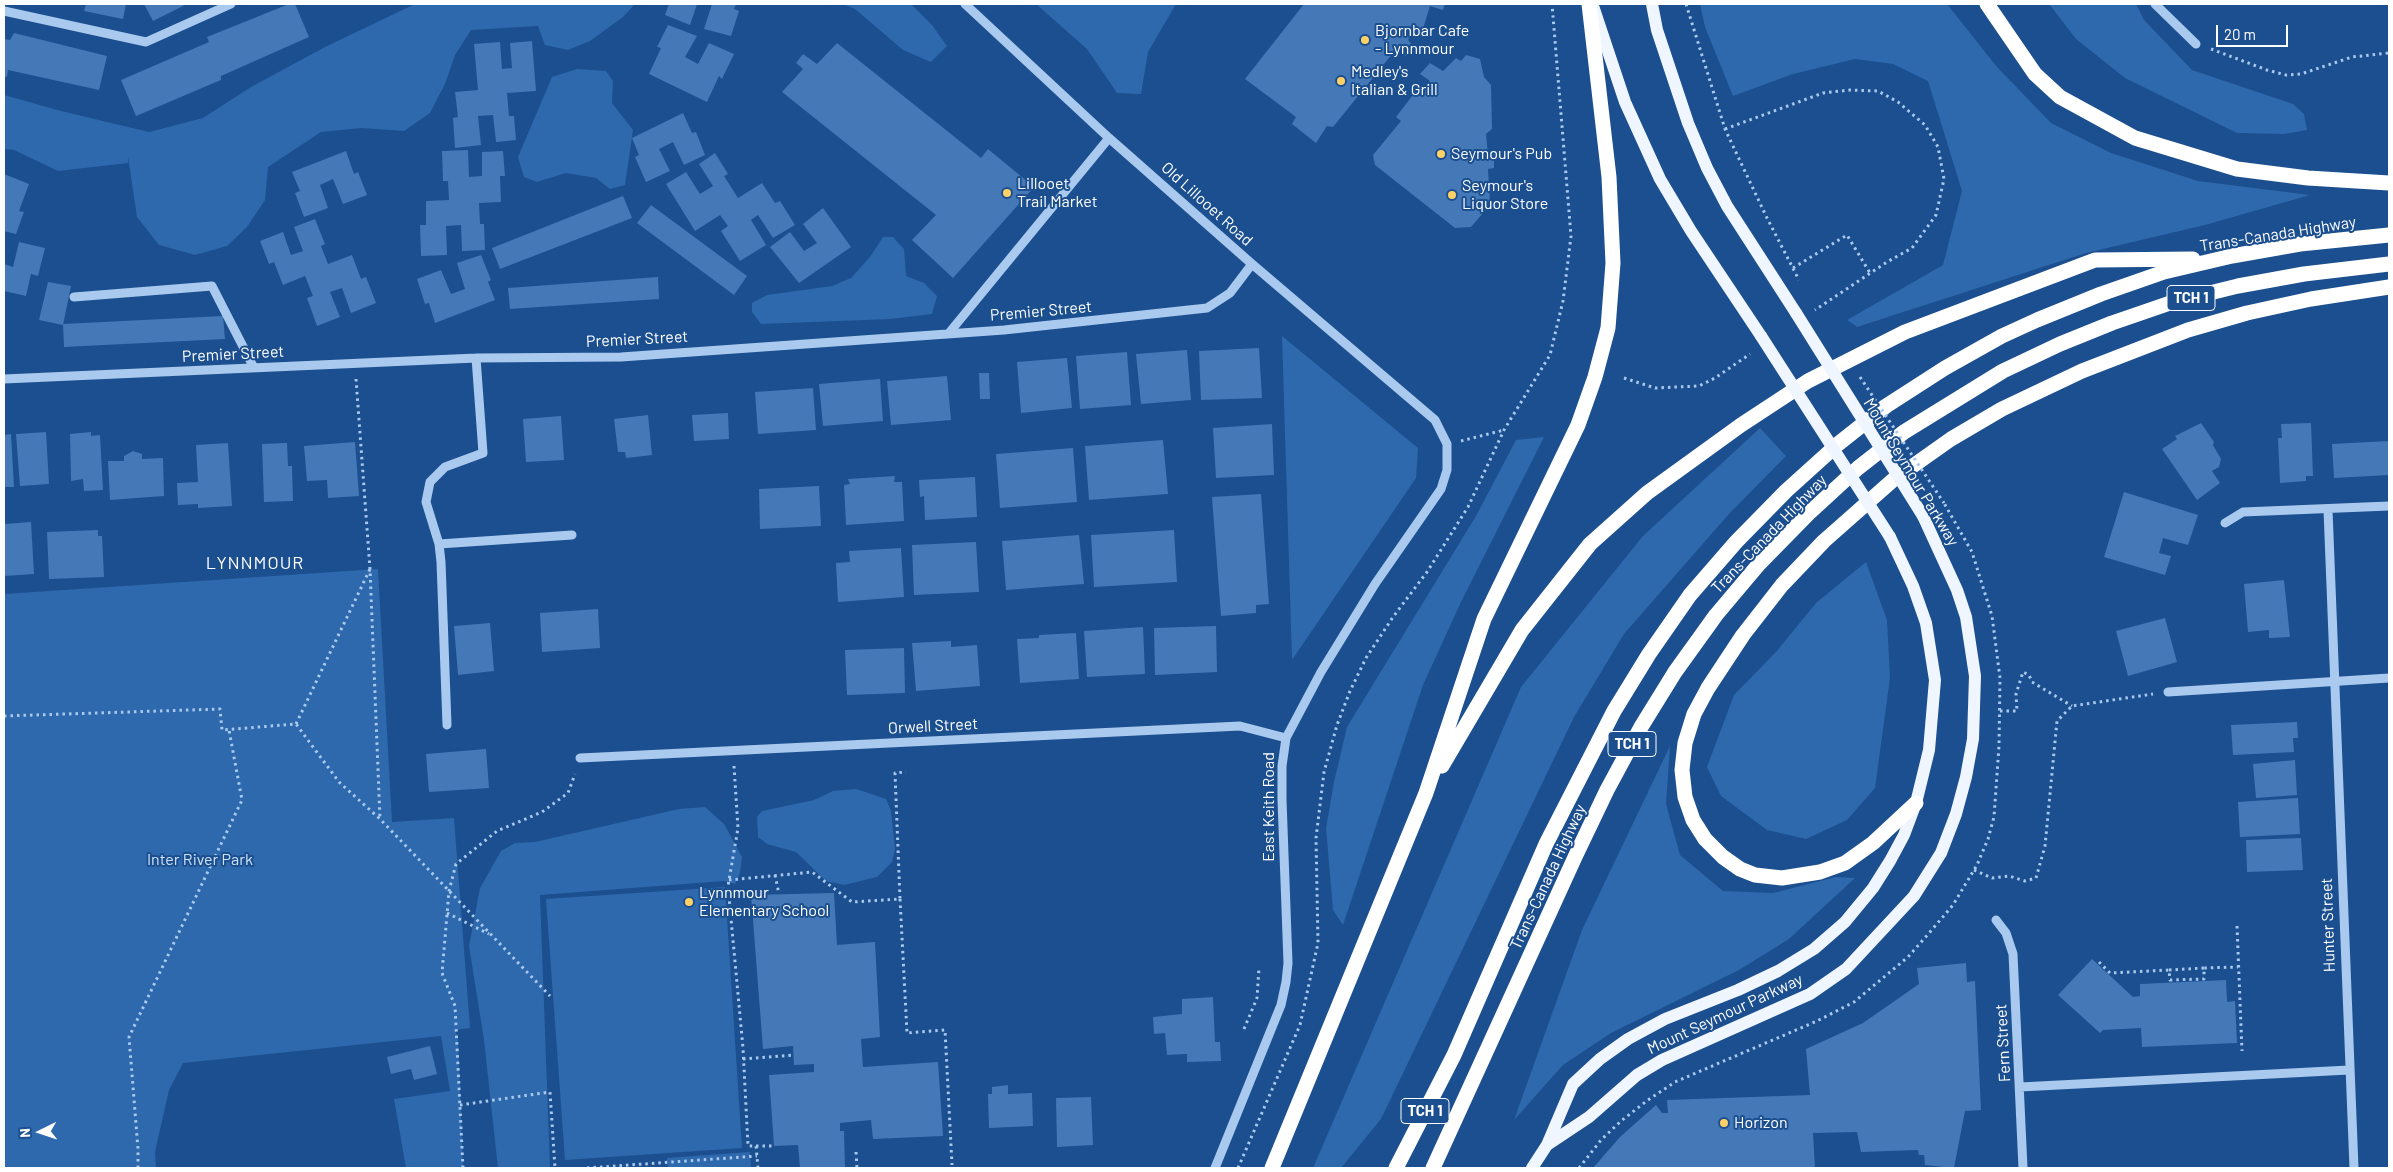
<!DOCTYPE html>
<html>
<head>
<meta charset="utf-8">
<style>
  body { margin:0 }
  #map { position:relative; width:2393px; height:1172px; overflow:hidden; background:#1b4f8f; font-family:Barlow,sans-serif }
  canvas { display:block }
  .frame { position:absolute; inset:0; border:5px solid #fff; pointer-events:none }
  .north { position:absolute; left:15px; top:1107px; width:50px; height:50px; -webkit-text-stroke:4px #1b4f8f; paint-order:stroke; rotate:266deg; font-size:14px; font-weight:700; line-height:20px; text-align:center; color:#fff }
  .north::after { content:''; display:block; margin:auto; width:18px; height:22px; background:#fff; clip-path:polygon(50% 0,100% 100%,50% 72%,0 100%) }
  .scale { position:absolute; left:2216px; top:25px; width:72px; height:22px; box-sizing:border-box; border:2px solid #fff; border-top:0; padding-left:6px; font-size:15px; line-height:18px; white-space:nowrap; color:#fff; -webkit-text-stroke:4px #1b4f8f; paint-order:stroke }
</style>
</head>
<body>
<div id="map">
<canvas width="2393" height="1172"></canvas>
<div class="frame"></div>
<div class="north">N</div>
<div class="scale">20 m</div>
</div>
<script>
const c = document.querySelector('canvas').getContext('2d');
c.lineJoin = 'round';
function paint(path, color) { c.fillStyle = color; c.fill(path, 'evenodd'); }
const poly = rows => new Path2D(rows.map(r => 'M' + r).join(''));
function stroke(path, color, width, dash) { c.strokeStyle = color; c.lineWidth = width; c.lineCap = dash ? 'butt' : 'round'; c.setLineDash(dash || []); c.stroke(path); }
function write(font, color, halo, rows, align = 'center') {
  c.font = font + ' Barlow,sans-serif'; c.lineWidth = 4; c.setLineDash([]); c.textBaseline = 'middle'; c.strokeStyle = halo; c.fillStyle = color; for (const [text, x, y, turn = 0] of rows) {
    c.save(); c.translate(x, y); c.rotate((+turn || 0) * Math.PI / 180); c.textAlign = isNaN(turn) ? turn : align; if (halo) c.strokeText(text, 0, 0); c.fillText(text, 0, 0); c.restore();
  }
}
const green = poly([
  [415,4,635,4,623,17,590,41,568,50,545,45,538,26,471,30,455,55,445,84,430,113,404,131,361,128,321,132,268,167,265,200,247,227,227,246,195,255,159,245,137,217,128,157,128,163,58,171,14,150,4,149,4,95,61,111,149,132,203,118,251,87,325,47],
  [843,4,911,4,932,25,947,46,931,62,903,50,855,9],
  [1036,4,1176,4,1148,52,1141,94,1117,93,1087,49],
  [1700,4,1947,4,1997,67,2051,123,2111,153,2198,181,2310,195,2205,225,2086,253,1857,327,1847,320,1943,265,1962,191,1928,81,1893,64,1855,59,1793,74,1733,96,1705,27],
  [2049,4,2136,4,2144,20,2192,70,2293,104,2304,114,2307,130,2284,134,2237,133,2125,78,2076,39],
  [577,69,606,71,613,81,612,103,633,130,625,185,610,189,596,178,566,173,537,182,524,177,518,157,552,77],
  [883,237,893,237,904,249,906,276,924,283,937,296,932,314,891,319,761,324,752,312,752,303,767,295,832,286,851,278,870,257],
  [1282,336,1418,448,1416,478,1292,660],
  [1760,428,1786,456,1728,515,1624,634,1574,717,1381,1119,1341,1168,1313,1168,1521,687,1643,536],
  [1544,437,1461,602,1423,685,1343,925,1333,910,1326,828,1334,782,1347,727,1476,516,1516,440],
  [1866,562,1887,620,1890,678,1875,788,1847,820,1806,839,1767,830,1721,796,1707,767,1734,695,1776,652,1816,603],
  [378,569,392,822,454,818,470,1028,455,1030,458,1038,463,1168,406,1168,394,1099,450,1091,441,1036,183,1063,169,1090,155,1152,156,1168,4,1168,4,594],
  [1670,746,1666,804,1680,855,1723,891,1773,893,1836,877,1855,878,1789,939,1739,970,1611,1033,1563,1065,1514,1120,1582,930],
  [856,789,886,799,891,811,895,849,892,862,877,877,844,885,826,881,796,852,767,844,758,837,757,817,762,811,814,800,833,791],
  [705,807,724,824,742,857,740,873,735,884,724,881,540,895,550,1168,498,1168,484,1040,469,946,480,888,501,851,515,843,535,842,679,809],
  [725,887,742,1148,565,1160,546,899],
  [750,1152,751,1168,668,1168,667,1158]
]);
const building = poly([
  [86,4,126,4,123,19,84,11],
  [144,4,187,4,153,21],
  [289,4,295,4,309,37,221,76,221,80,136,116,121,80,209,42,207,37],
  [669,4,697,4,690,25,665,15],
  [712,4,736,4,734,9,739,11,731,36,704,29],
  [1304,4,1445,4,1443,10,1430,6,1422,32,1413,30,1408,40,1414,47,1406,56,1399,52,1393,53,1333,127,1327,126,1316,143,1292,124,1296,117,1245,79],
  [668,25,697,36,685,57,698,64,709,43,734,54,722,79,719,76,707,102,649,74,661,48,657,47],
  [14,33,107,56,99,90,8,70,7,77,4,76,4,39,10,40],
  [532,41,536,91,507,93,509,116,514,116,516,140,496,142,493,115,478,116,481,145,455,148,453,118,458,117,455,92,478,90,474,44,500,42,502,69,512,68,510,43],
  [837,43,981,158,988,149,1034,187,953,278,912,240,936,215,782,92,803,69,796,63,803,54,817,64],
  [1466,55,1480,59,1484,77,1491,85,1492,129,1486,134,1488,155,1494,155,1494,168,1488,169,1490,205,1471,227,1455,228,1375,165,1373,155,1401,121,1396,117,1419,87,1424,90,1430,81,1420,74,1430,63,1443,71,1456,58,1461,61],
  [683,113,692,133,696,132,705,155,684,165,673,142,659,149,670,171,646,182,635,157,639,155,632,138],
  [468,150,469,177,482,176,482,152,503,151,505,176,500,176,501,202,479,203,480,224,484,224,485,250,462,251,461,225,446,226,447,255,421,256,420,225,426,225,426,201,449,200,448,181,443,181,442,151],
  [346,151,354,174,358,172,367,195,343,204,333,179,320,185,328,208,304,217,295,193,300,191,292,172],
  [715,153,728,174,724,176,738,198,762,183,775,203,780,201,795,225,773,238,758,215,751,220,766,245,740,261,721,231,728,226,720,215,695,231,666,184,686,172,700,194,713,186,699,164],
  [4,174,29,184,19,211,24,212,16,234,4,231],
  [623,196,632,218,500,269,492,248],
  [651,205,747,276,734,295,637,223],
  [823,208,851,247,799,283,770,247,790,232,804,251,817,243,803,224],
  [315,219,325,244,321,246,328,264,352,255,361,279,366,277,376,303,351,313,342,288,330,292,340,317,317,326,307,298,313,296,305,276,283,285,274,262,269,264,260,241,283,232,291,255,303,251,294,227],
  [19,242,45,248,38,276,31,274,26,296,4,291,4,264,13,267],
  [481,255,491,280,488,282,495,300,435,323,429,303,425,304,417,279,441,270,451,294,465,289,457,263],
  [658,277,659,299,510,309,508,288],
  [48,282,71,286,63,325,39,320],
  [223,316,225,339,64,347,63,324],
  [1259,348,1262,398,1201,400,1199,351],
  [1187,350,1191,400,1141,404,1136,354],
  [1127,352,1131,405,1080,409,1076,356],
  [1067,358,1072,408,1021,413,1017,362],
  [979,373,989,373,990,399,980,399],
  [947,376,951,420,891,425,887,381],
  [880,379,883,421,823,426,819,384],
  [813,388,816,430,758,434,755,392],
  [728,413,729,439,694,441,692,415],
  [648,415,652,455,626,458,625,452,618,452,614,419],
  [561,416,564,460,526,462,523,419],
  [2201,423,2214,442,2213,445,2221,459,2219,467,2212,471,2220,483,2197,500,2162,449,2177,439,2175,436],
  [2311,423,2313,476,2306,476,2306,481,2280,483,2278,438,2282,438,2281,424],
  [1272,424,1274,475,1216,478,1213,428],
  [46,432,49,484,20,486,16,434],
  [91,432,91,436,100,435,103,490,84,491,83,479,71,481,70,434],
  [11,434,14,487,4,487,4,435],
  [1163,440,1168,494,1089,500,1085,446],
  [2389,441,2389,475,2334,478,2332,444],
  [355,442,359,496,328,498,327,480,307,481,304,446],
  [228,443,232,506,198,508,198,504,178,505,177,483,198,482,196,445],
  [287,443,288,466,292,466,293,501,264,502,262,444],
  [1073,448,1077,502,1000,508,996,454],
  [133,451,142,454,142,459,163,458,164,496,110,500,108,461,124,461,124,456],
  [895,476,894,482,902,482,904,521,846,525,844,485,850,484,848,479],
  [975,477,977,517,925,520,924,496,920,497,919,480],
  [819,486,821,526,760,529,759,489],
  [2124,492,2198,515,2188,545,2163,538,2159,553,2171,556,2165,575,2104,557],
  [1261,494,1269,604,1256,605,1256,613,1221,616,1212,497],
  [31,522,34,574,4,576,4,524],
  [98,530,98,536,102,536,104,577,49,579,47,532],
  [1174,530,1177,582,1094,587,1091,535],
  [1079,535,1084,584,1006,590,1002,541],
  [976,542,979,592,914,595,912,545],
  [901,548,904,597,838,602,836,563,850,562,849,551],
  [2284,580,2290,637,2269,638,2269,630,2248,632,2244,584],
  [598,609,600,648,542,652,540,613],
  [2165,618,2177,662,2128,676,2116,631],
  [490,623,494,671,458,675,454,626],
  [1216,626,1217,672,1155,675,1154,628],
  [1143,627,1145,674,1087,677,1084,631],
  [1076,633,1079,679,1020,683,1017,639,1039,638,1039,635],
  [951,641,951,647,977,645,980,686,916,691,912,643],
  [904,648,905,693,847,695,845,650],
  [2297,722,2298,738,2293,738,2294,752,2233,755,2231,725],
  [486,749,489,788,429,792,426,754],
  [2295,760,2297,795,2256,798,2253,764],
  [2298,798,2300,834,2240,837,2238,802],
  [2301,838,2303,870,2247,872,2246,840],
  [834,893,837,945,875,942,880,1037,861,1039,863,1067,938,1062,943,1136,873,1139,871,1120,840,1123,840,1131,844,1131,845,1168,800,1168,798,1145,774,1146,769,1075,814,1072,814,1064,794,1065,793,1046,763,1049,751,895],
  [2092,959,2133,997,2140,996,2140,984,2226,980,2227,1002,2235,1001,2237,1043,2142,1047,2141,1028,2103,1030,2100,1033,2058,995],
  [1966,963,1967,982,1975,981,1981,1110,1965,1111,1954,1168,1925,1165,1924,1155,1919,1155,1918,1150,1861,1152,1857,1132,1813,1133,1815,1168,1593,1168,1620,1137,1656,1105,1662,1113,1668,1113,1667,1100,1810,1095,1806,1049,1863,1023,1919,984,1917,968],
  [1213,997,1215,1042,1220,1042,1221,1061,1187,1062,1187,1054,1167,1055,1165,1033,1154,1034,1153,1017,1182,1014,1182,999],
  [430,1046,437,1074,414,1080,411,1069,391,1074,387,1057],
  [1008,1085,1008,1094,1032,1093,1033,1126,989,1128,988,1094,992,1094,992,1087],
  [1091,1097,1093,1145,1057,1147,1056,1098]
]);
const path = poly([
  [1686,4,1725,129,1766,216,1799,280],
  [2211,49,2267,70,2286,75,2301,74,2352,57,2389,53],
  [1725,129,1823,93,1850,90,1878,91,1898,102,1925,125,1938,147,1944,179,1936,215,1912,248,1887,262,1815,310],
  [1793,268,1847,235,1870,273],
  [1624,378,1655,388,1699,386,1715,378,1750,354],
  [356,379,370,569,380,819],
  [1461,441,1504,430],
  [2000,711,2017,711,2016,694,2023,672,2029,675,2032,682,2072,706],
  [4,716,220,709,222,730,296,724,339,782,380,819,550,996],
  [296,724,370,569],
  [734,766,738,828,728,886,743,1048,748,1146,756,1146,758,1168],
  [1974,870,1992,878,2009,876,2025,881,2036,878,2045,846,2057,721,2072,706,2153,694],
  [775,875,779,894],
  [729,880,812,872,852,902,900,899,895,773,906,772],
  [900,899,907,1033,945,1030,952,1165],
  [447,913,489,934],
  [2237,926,2242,1051],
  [2099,962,2110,973,2169,970,2170,980,2204,979,2204,968,2238,967],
  [2169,970,2204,968],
  [1244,1029,1257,998,1259,968],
  [743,1059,794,1055],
  [460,1105,550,1092,555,1168],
  [756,1146,774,1146],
  [856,1152,857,1168],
  [138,1168,138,1149,129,1037,242,800,229,730],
  [463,1168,455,1006,442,973,449,891,456,864,497,831,542,812,568,793,575,774],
  [587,1168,757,1156],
  [1238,1168,1300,1025,1318,943,1316,838,1324,772,1337,725,1350,691,1366,658,1393,617,1427,572,1468,507,1504,430,1550,355,1563,301,1571,236,1552,4],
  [1579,1168,1601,1140,1621,1121,1648,1100,1675,1082,1817,1021,1854,1002,1908,957,1930,932,1953,905,1977,865,1988,839,1994,817,1999,746,2000,678,1992,616,1972,552,1944,503]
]);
const minor = poly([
  [965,4,1109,138,1252,264,1435,420,1447,444,1447,470,1441,489,1375,584,1321,672,1286,738,1282,766,1282,800,1288,963,1286,982,1281,1005,1215,1168],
  [2155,4,2196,44],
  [4,11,146,42,231,4],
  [74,297,212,286,254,368],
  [949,333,1109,138],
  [4,379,476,358,621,357,1004,330,1207,308,1230,293,1252,264],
  [2328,510,2354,1168],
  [2225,523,2243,512,2389,506],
  [439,544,572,535],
  [2168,692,2389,678],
  [447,725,441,562,439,544,426,502,430,482,445,467,483,453,476,358],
  [580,758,1240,726,1286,738],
  [1996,920,2006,933,2013,954,2023,1168],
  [2020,1087,2349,1070]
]);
const major = poly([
  [1652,4,1657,30,1688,123,1707,168,1727,206,1796,313],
  [1593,6,1625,102,1660,179,1691,231,1761,336],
  [1547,1145,1589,1117,1637,1075,1662,1060,1810,994,1846,969,1914,896,1941,853,1956,814,1966,777,1973,739,1975,676,1966,617,1957,590,1923,516],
  [1532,1168,1547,1145,1573,1084,1600,1059,1628,1039,1665,1019,1738,990,1778,971,1814,949,1845,922,1873,888,1890,861,1904,835,1916,803,1929,750,1935,680,1926,623,1913,586,1890,537]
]);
const highway = poly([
  [1987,4,2035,74,2060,97,2135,138,2237,169,2308,178,2389,183],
  [1442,766,1522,630,1590,544,1647,493,1741,425,1808,381,1905,332,2095,260,2193,259],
  [1916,803,1873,843,1845,863,1820,872,1782,878,1755,875,1740,869,1723,857,1705,839,1693,820,1685,797,1682,770,1685,743,1694,714,1708,688,1743,635,1782,585,1824,541,1893,480,1951,439,2002,409,2082,371,2188,330,2247,313,2311,299,2389,287],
  [1272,1168,1426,793,1484,619,1578,425,1595,377,1608,328,1613,263,1609,177,1589,4],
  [1396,1168,1454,1055,1546,844,1614,711,1649,654,1690,595,1736,542,1786,491,1838,444,1886,406,1945,368,2002,336,2037,320,2101,294,2164,272,2232,256,2300,244,2389,235],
  [1433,1168,1575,857,1607,790,1641,727,1675,672,1716,615,1759,564,1808,514,1858,468,1904,432,2003,371,2060,344,2112,323,2173,302,2238,286,2304,274,2389,264]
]);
const pathBridge = poly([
  [1860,377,1944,503]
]);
const majorBridge = poly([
  [1796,313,1923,516],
  [1761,336,1890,537]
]);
const markers = [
  [1365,40,5,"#ffd166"],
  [1341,81,5,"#ffd166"],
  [1441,154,5,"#ffd166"],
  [1007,193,5,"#ffd166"],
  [1452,195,5,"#ffd166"],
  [689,902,5,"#ffd166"],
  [1724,1123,5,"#ffd166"]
];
const shields = [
  [2191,298,48],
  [1632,744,48],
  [1425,1111,48]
];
const shieldNames = [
  ["TCH 1",2191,298],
  ["TCH 1",1632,744],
  ["TCH 1",1425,1111]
];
const poiNames = [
  ["Bjornbar Cafe",1375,31],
  ["- Lynnmour",1375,49],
  ["Medley's",1351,72],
  ["Italian & Grill",1351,90],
  ["Seymour's Pub",1451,154],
  ["Lillooet",1017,184],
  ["Trail Market",1017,202],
  ["Seymour's",1462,186],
  ["Liquor Store",1462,204],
  ["Lynnmour",699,893],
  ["Elementary School",699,911],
  ["Horizon",1734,1123]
];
const streetNames = [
  ["Old Lillooet Road",1207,204,42],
  ["Trans-Canada Highway",2278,234,-9],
  ["Premier Street",1041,311,-5],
  ["Premier Street",637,339,-3],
  ["Premier Street",233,354,-3],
  ["Mount Seymour Parkway",1911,472,59],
  ["Trans-Canada Highway",1769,534,-46],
  ["Orwell Street",933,726,-3],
  ["East Keith Road",1269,807,-90],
  ["Trans-Canada Highway",1548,877,-65],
  ["Hunter Street",2328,925,-92],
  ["Mount Seymour Parkway",1725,1014,-25],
  ["Fern Street",2003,1043,-93]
];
const parkNames = [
  ["Inter River Park",200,860]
];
const neighbourhoodNames = [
  ["LYNNMOUR",255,563]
];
paint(green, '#2e69ad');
paint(building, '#4478b7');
stroke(path, '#a9c9ee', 3, [2.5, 4]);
stroke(minor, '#a9c9ee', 9);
stroke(major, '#f0f6ff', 12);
stroke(highway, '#fff', 15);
stroke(pathBridge, '#a9c9ee', 3, [2.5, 4]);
stroke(majorBridge, '#f0f6ff', 12);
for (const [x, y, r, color] of markers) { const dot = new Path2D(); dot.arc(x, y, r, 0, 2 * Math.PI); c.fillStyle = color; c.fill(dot); stroke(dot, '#1b4f8f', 2); }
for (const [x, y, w] of shields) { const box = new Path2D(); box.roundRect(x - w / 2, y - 12.5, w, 25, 4); c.fillStyle = '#1b4f8f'; c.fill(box); stroke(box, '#fff', 1); }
write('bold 15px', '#fff', null, shieldNames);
write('16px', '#fff', '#1b4f8f', poiNames, 'left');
write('16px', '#fff', '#1b4f8f', streetNames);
write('16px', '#cfe3fa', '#1b4f8f', parkNames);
c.letterSpacing = '1px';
write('18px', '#fff', '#1b4f8f', neighbourhoodNames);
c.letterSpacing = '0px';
</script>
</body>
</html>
